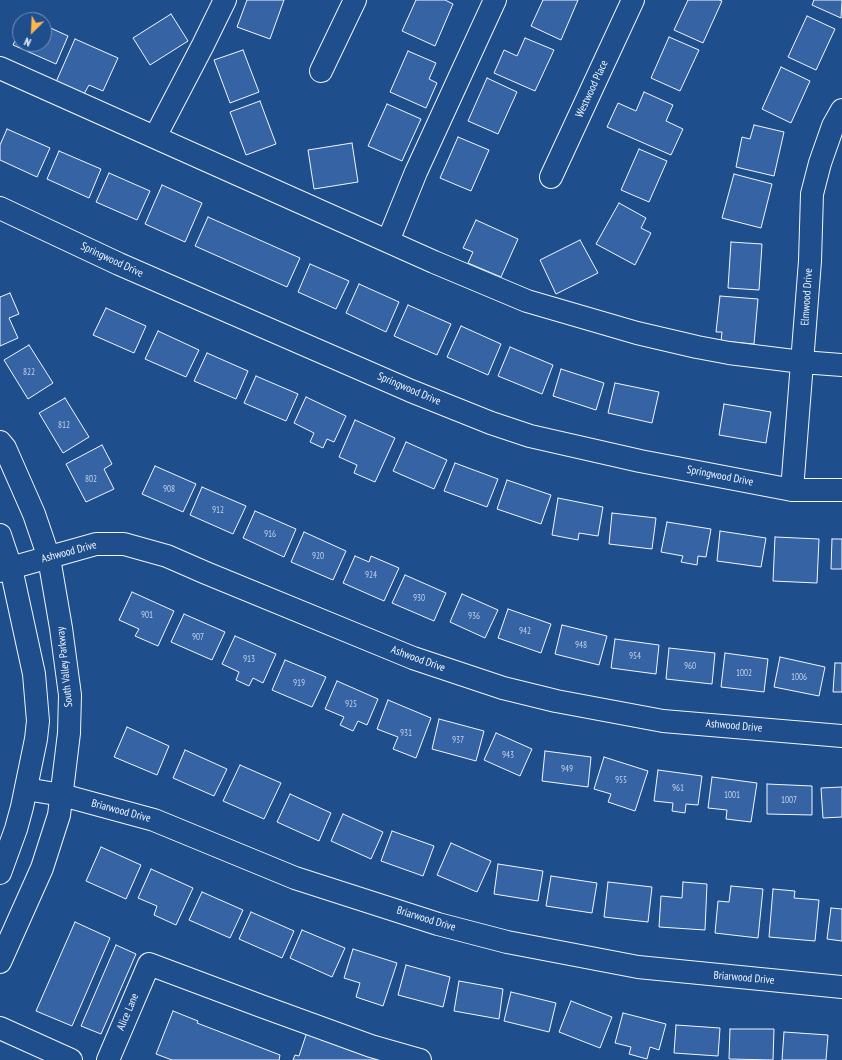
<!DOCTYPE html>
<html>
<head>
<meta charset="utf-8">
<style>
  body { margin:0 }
  #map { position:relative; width:842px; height:1060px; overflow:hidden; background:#1f4e8c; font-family:"PT Sans Narrow",sans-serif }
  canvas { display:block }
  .north { position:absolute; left:12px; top:12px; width:40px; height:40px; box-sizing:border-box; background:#1f4e8c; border:1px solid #7391ba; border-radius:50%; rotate:204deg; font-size:11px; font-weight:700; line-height:16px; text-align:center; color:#f2f6ff }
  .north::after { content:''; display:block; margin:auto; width:14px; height:18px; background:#ffb74d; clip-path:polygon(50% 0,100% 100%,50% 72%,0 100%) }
</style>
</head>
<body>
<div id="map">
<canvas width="842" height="1060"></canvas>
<div class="north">N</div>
</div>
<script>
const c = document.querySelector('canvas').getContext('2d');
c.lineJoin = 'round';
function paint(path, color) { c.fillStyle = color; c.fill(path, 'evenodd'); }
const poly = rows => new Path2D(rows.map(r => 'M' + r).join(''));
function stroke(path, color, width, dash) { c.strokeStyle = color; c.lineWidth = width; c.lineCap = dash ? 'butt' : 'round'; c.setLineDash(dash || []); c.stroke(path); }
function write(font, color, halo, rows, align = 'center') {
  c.font = font + ' "PT Sans Narrow",sans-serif'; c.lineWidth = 3; c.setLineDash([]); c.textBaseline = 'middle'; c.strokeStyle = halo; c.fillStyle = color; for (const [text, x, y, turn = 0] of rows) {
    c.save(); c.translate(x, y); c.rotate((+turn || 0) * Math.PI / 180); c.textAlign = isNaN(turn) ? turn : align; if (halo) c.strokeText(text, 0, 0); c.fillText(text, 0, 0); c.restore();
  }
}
const building = poly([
  [247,0,284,0,270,39,237,27,247,0],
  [416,0,445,0,453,4,435,46,402,31,416,0],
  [543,0,578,0,561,40,531,26,543,0],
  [688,0,719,0,722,1,703,43,674,30,688,0],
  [814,0,842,0,841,18,812,5,814,0],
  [171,14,188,41,150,65,133,38,171,14],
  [807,16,835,29,816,70,788,57,807,16],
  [44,25,68,36,56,64,13,45,20,30,20,44,44,44,44,25],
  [669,37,699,50,680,91,651,78,669,37],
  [525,38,554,50,535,91,494,73,504,50,517,56,525,38],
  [75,39,118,58,103,91,89,85,84,94,56,82,75,39],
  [243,50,259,92,230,103,214,60,243,50],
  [408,51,436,63,429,79,437,83,426,108,390,92,408,51],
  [781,67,810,81,791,123,762,109,781,67],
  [487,78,517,92,498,134,468,121,487,78],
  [644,92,673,105,666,121,683,129,671,155,607,127,618,103,636,111,644,92],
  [260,101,276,144,246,155,230,112,260,101],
  [387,104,421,119,402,161,368,146,387,104],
  [754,125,784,132,774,176,736,167,742,137,750,139,754,125],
  [7,129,50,148,37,177,0,160,0,145,7,129],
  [458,137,489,150,471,191,440,178,458,137],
  [352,143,358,182,314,189,308,150,352,143],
  [639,149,667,161,649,202,621,190,639,149],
  [59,151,101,169,89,198,47,179,59,151],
  [109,173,150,191,137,220,96,202,109,173],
  [734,174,772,184,761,228,722,218,734,174],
  [162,185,202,203,185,242,145,224,162,185],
  [619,203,646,218,641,228,651,233,635,265,596,244,619,203],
  [208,217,300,258,287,287,195,246,208,217],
  [476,220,518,239,501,277,468,263,473,252,463,248,476,220],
  [580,240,598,273,556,294,540,260,580,240],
  [731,242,762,244,759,290,728,288,731,242],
  [310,264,349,281,336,309,298,292,310,264],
  [359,284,399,302,386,332,346,313,359,284],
  [10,293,19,314,9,318,18,338,0,346,0,297,10,293],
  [720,296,758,299,754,344,721,341,722,332,716,332,720,296],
  [408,305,451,324,437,355,394,336,408,305],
  [106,308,146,326,134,353,93,335,106,308],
  [461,326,501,344,488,375,447,357,461,326],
  [158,331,199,350,186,377,145,359,158,331],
  [29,345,53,383,28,399,4,360,29,345],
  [510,347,553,365,542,394,498,376,510,347],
  [207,353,248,371,236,399,194,381,207,353],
  [561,369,604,383,596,410,553,396,561,369],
  [256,376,298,394,286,421,244,403,256,376],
  [615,383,659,392,652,423,608,413,615,383],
  [306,397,346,416,334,442,327,439,323,448,310,442,314,433,294,423,306,397],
  [65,398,89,437,63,453,39,413,65,398],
  [724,404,771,412,766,443,719,435,724,404],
  [355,420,395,438,375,482,354,473,357,465,339,457,355,420],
  [406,442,447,460,434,489,393,471,406,442],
  [102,445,112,464,104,469,114,489,86,502,66,464,102,445],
  [455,463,498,479,487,507,444,491,455,463],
  [155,466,196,484,183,512,142,494,155,466],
  [507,480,551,495,541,524,497,509,507,480],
  [202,487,246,506,233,534,190,515,202,487],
  [558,498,603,507,598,536,579,533,578,540,552,535,558,498],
  [255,511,296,529,284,557,243,538,255,511],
  [612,513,656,518,652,549,609,544,612,513],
  [667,522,711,529,706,557,698,556,697,565,681,562,683,556,661,552,667,522],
  [720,531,766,538,761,567,717,561,720,531],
  [304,532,346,551,333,580,291,562,304,532],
  [775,537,819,539,817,583,773,581,775,537],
  [832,539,842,539,842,569,831,569,832,539],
  [355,556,369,562,371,556,399,568,384,601,343,583,355,556],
  [405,575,446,593,434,621,392,603,405,575],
  [132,592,174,611,158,646,135,636,139,629,119,620,132,592],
  [462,594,498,610,485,638,450,622,462,594],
  [508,609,551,624,541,653,498,638,508,609],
  [184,614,225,632,212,660,171,642,184,614],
  [562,625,607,636,599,665,555,654,562,625],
  [235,636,276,654,263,683,253,678,249,686,236,680,239,672,222,664,235,636],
  [615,639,659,645,656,674,611,668,615,639],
  [669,648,715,653,712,684,666,679,669,648],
  [725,653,768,659,764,692,721,687,725,653],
  [780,657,825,667,819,696,774,687,780,657],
  [285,660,326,677,312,707,272,690,285,660],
  [835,663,842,663,842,692,833,692,835,663],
  [337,681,378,699,367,725,358,721,353,731,340,725,344,717,325,709,337,681],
  [388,700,431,718,416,758,393,749,398,737,377,729,388,700],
  [439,719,484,731,476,761,432,749,439,719],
  [127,727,169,746,157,775,114,757,127,727],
  [496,733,532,749,520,776,484,760,496,733],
  [185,750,227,769,214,796,173,778,185,750],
  [545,751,591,757,588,787,542,781,545,751],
  [604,757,648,771,635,811,608,802,611,794,594,789,604,757],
  [240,765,281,783,264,819,223,801,240,765],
  [658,770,702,776,698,805,686,804,685,813,672,811,673,803,654,801,658,770],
  [712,777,757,783,751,822,726,819,727,810,708,808,712,777],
  [767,784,812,786,812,815,767,814,767,784],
  [842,787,842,817,823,818,821,788,842,787],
  [290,794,331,813,319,841,277,822,290,794],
  [343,814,383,832,371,859,331,841,343,814],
  [392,831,434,846,423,876,381,861,392,831],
  [451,843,491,861,477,892,437,875,451,843],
  [101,847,141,865,126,899,86,881,101,847],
  [498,864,543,871,538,901,494,894,498,864],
  [151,869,193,888,176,925,154,915,157,906,138,898,151,869],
  [551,876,597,883,592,913,546,906,551,876],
  [608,882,652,887,648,922,604,917,608,882],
  [683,882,707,884,705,930,659,927,661,896,682,898,683,882],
  [731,886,763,889,758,938,715,933,718,901,729,902,731,886],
  [773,889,795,891,794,898,819,900,815,941,769,937,773,889],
  [202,892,243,910,230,938,189,920,202,892],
  [831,908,842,909,842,941,827,939,831,908],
  [251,912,294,931,282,958,239,939,251,912],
  [75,922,110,938,72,1026,36,1011,75,922],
  [302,930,345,948,332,977,290,958,302,930],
  [116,945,136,954,101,1034,81,1026,116,945],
  [353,949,397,963,383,1006,356,997,360,983,344,978,353,949],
  [406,965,450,977,443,1007,398,995,406,965],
  [459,981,503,989,499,1019,454,1011,459,981],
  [511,992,556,1003,549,1032,504,1021,511,992],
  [571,1001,612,1017,600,1048,559,1032,571,1001],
  [173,1011,198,1021,197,1023,280,1055,279,1060,172,1060,156,1054,173,1011],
  [623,1013,666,1024,659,1050,650,1047,647,1059,629,1054,631,1047,615,1043,623,1013],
  [676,1025,720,1028,718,1056,674,1053,676,1025],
  [730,1029,774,1029,773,1060,729,1059,730,1029],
  [307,1032,391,1060,293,1060,295,1055,299,1056,307,1032],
  [784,1032,828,1035,826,1060,782,1060,784,1032]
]);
const minor = poly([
  [0,68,434,262,527,301,637,333,697,347,729,353,802,362,842,365],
  [321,71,355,0],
  [155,137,203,45,225,0],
  [551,177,633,0],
  [0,208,119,264,411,391,491,423,530,436,640,461,792,490,842,490],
  [388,241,416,172,495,0],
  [792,490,810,261,812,194,820,163,833,126,842,110],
  [0,571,96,544,124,544,167,556,206,573,413,658,503,688,556,701,663,721,842,736],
  [26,789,62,795,154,820,295,878,438,924,507,942,638,967,842,987],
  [0,1028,71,1060],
  [108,1060,149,964,261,1006,371,1046,420,1060]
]);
const major = poly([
  [0,442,5,448,34,514,49,558,61,628,70,695,69,733,59,815,42,868,0,962],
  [0,535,11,568,34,674,38,721,36,739,22,807,16,829,0,873]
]);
const numberNames = [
  ["822",29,372],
  ["812",64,425],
  ["802",91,479],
  ["908",169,489],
  ["912",218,510],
  ["916",270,534],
  ["920",318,556],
  ["924",371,575],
  ["930",419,598],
  ["901",147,615],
  ["936",474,616],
  ["942",525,631],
  ["907",198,637],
  ["948",581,645],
  ["954",635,656],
  ["913",249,659],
  ["960",690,666],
  ["1002",744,673],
  ["1006",799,677],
  ["919",299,683],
  ["925",351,704],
  ["931",406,733],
  ["937",458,740],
  ["943",508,755],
  ["949",567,769],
  ["955",621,780],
  ["961",678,788],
  ["1001",732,795],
  ["1007",789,800]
];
const streetNames = [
  ["Westwood Place",592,89,-65],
  ["Springwood Drive",112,260,25],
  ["Elmwood Drive",807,297,-86],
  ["Springwood Drive",409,389,23],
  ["Springwood Drive",720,476,11],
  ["Ashwood Drive",69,552,-15],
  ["Ashwood Drive",418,659,20],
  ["South Valley Parkway",65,667,-96],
  ["Ashwood Drive",734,726,5],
  ["Briarwood Drive",121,811,15],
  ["Briarwood Drive",426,919,17],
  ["Briarwood Drive",744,978,5],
  ["Alice Lane",128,1012,-67]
];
paint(building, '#3563a3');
stroke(building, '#f2f6ff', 1);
stroke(minor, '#f2f6ff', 24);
stroke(major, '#f2f6ff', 24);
stroke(minor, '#1f4e8c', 22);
stroke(major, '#1f4e8c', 22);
write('9px', '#c3d1e8', null, numberNames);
write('11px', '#f2f6ff', '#1f4e8c', streetNames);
</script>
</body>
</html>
